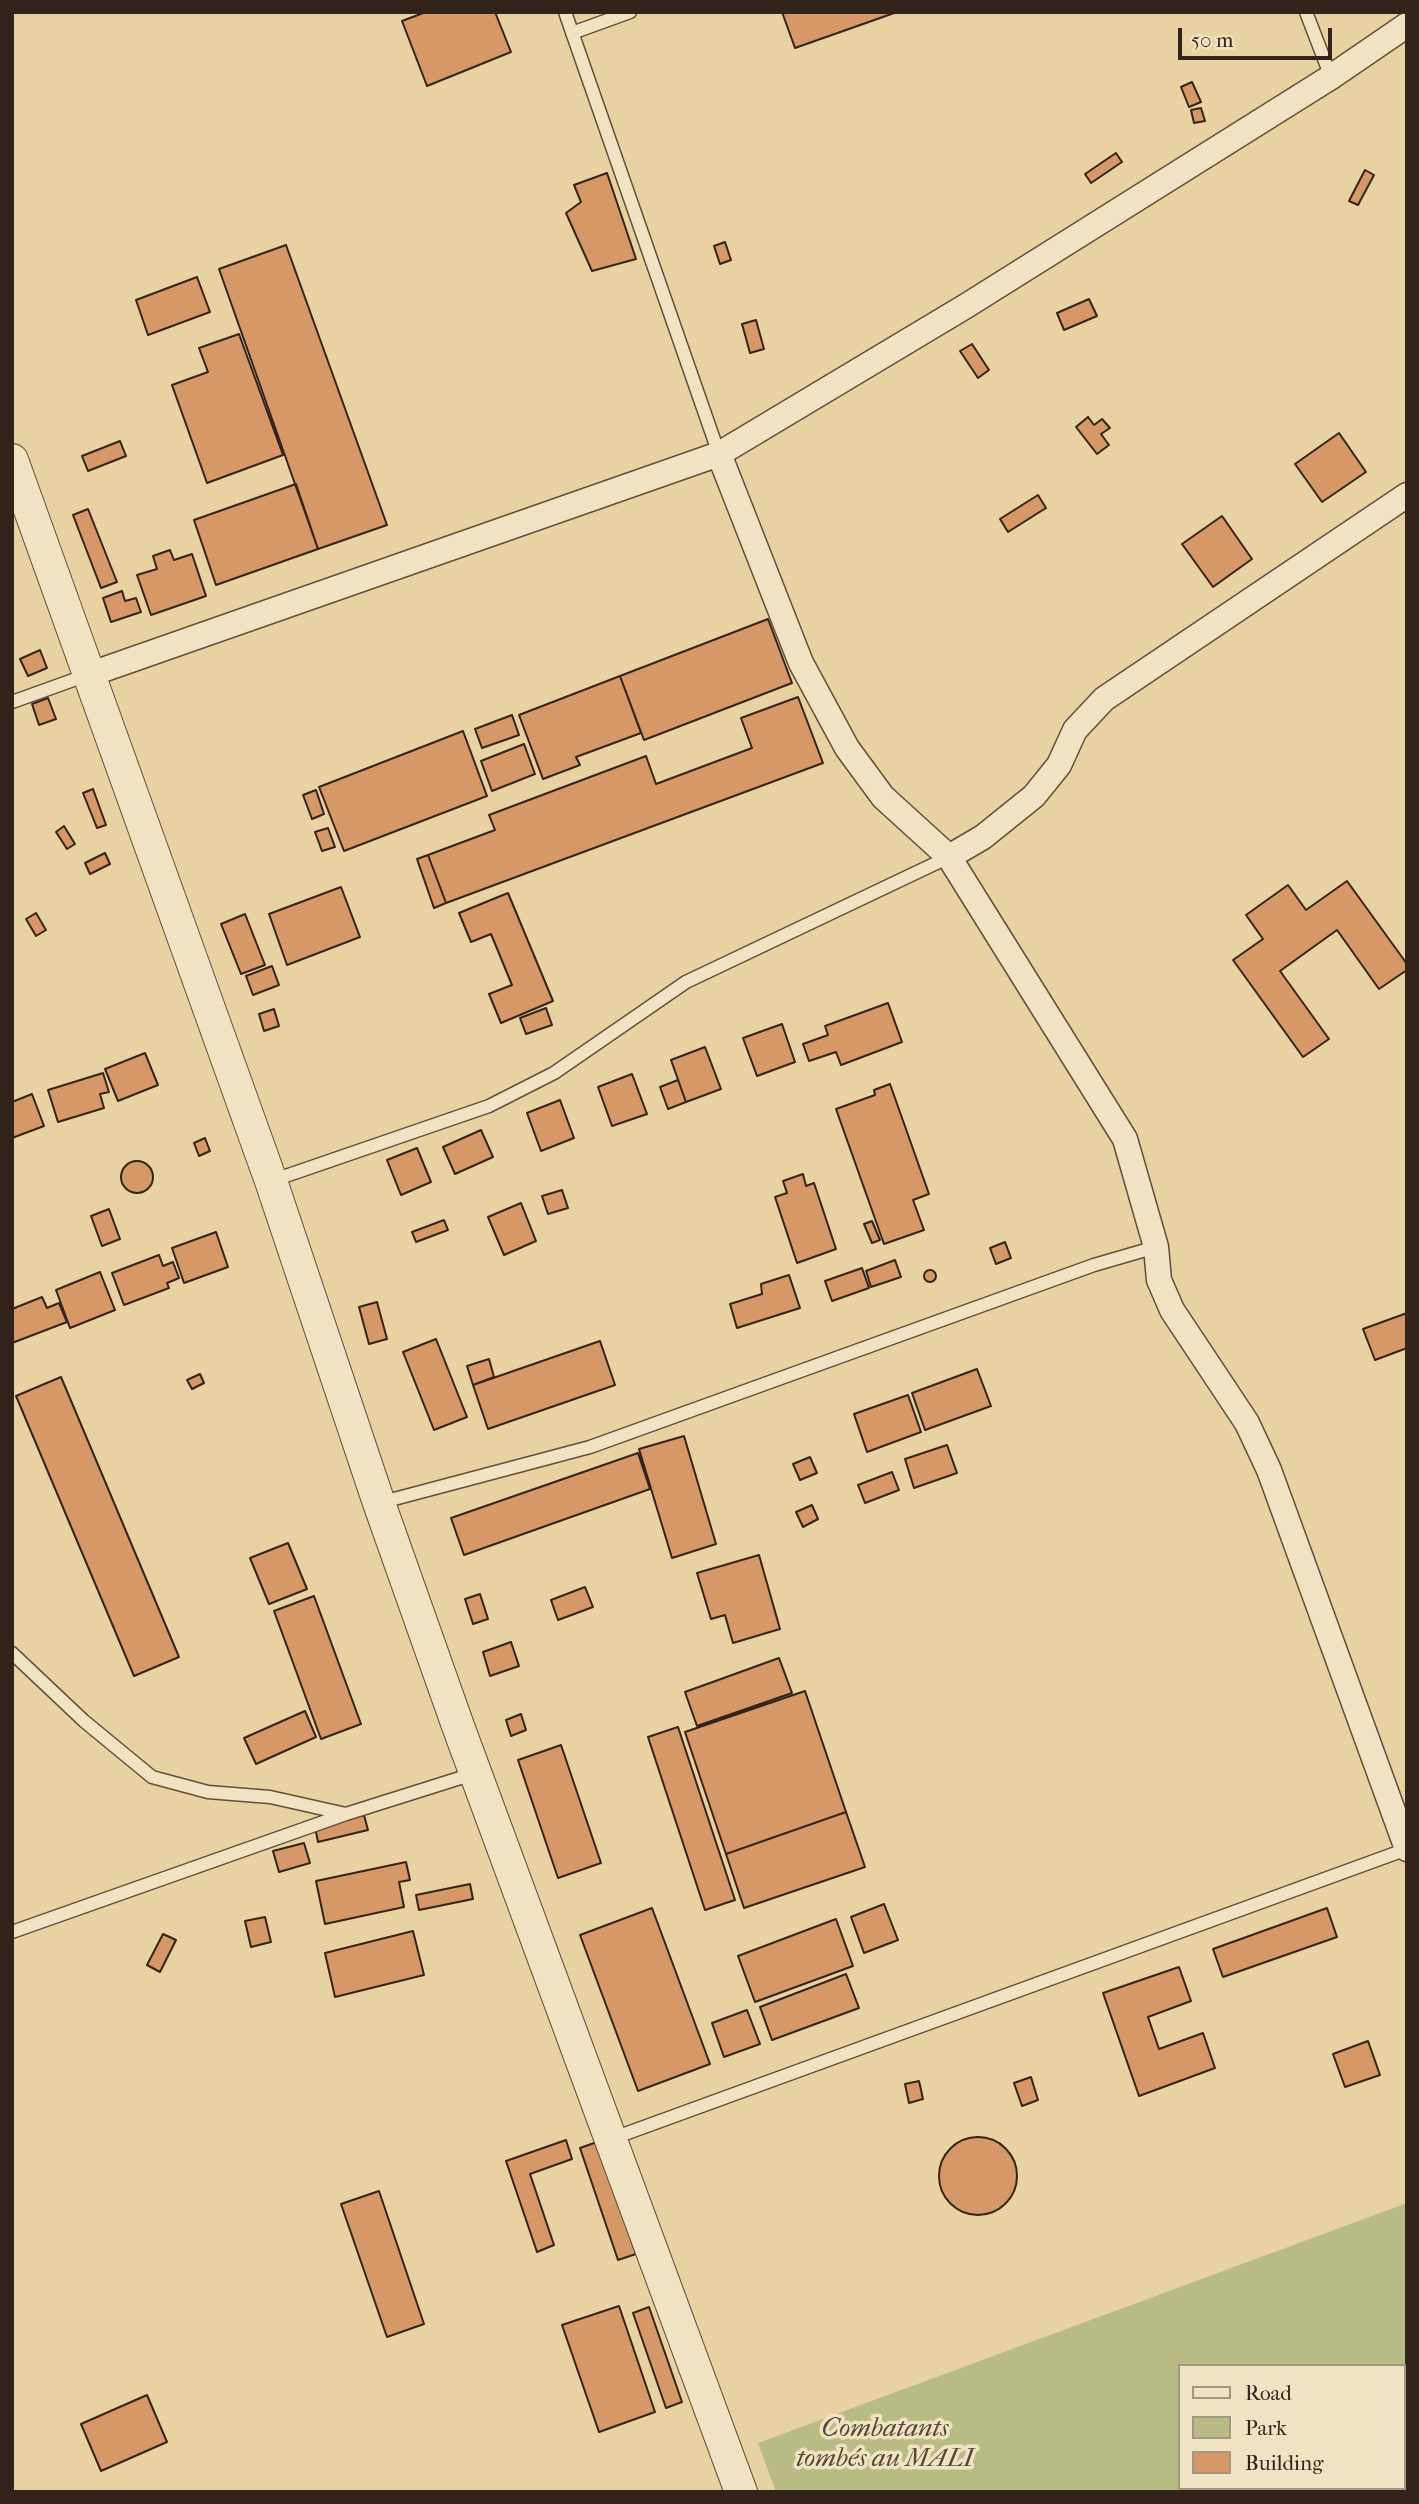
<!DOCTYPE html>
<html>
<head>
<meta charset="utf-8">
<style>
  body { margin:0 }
  #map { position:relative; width:1419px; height:2504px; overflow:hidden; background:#e8d2a1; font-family:"IM FELL French Canon",serif }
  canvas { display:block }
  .frame { position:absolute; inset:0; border:14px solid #34231b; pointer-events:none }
  .legend { position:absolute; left:1178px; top:2364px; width:228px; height:126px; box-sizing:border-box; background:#f0e2c2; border:2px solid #a5967f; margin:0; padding:9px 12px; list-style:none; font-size:21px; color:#34231b }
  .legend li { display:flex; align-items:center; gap:14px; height:35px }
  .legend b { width:35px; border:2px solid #a5967f }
  .scale { position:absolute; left:1178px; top:28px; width:154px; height:32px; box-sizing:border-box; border:4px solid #34231b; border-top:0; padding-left:9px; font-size:21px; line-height:24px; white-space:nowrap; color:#34231b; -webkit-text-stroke:5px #f0e2c2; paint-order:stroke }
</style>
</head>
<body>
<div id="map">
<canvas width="1419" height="2504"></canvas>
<div class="frame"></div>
<ul class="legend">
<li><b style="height:9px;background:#f0e2c2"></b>Road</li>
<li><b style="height:19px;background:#b8bb83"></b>Park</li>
<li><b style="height:19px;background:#d79868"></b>Building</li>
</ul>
<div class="scale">50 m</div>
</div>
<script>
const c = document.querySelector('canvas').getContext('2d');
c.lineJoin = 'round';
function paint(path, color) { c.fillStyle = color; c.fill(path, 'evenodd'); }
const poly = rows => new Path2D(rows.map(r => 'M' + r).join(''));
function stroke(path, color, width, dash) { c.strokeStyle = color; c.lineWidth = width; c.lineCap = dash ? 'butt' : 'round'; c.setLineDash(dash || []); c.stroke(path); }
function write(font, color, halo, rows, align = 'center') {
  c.font = font + ' "IM FELL French Canon",serif'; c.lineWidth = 7; c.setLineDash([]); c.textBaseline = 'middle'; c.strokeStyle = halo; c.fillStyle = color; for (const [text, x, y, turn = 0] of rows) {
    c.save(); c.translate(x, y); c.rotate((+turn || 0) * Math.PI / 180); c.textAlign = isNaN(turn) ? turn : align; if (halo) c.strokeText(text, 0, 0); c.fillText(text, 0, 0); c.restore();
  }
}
const green = poly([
  [1407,2203,1407,2492,776,2492,758,2443],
  [1179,2366,1403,2366,1403,2488,1179,2488]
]);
const building = poly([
  [426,12,495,12,511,52,427,86,402,21,426,12],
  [782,12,897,12,795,48,782,12],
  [1192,82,1201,102,1189,107,1181,87,1192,82],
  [1201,108,1205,121,1194,123,1191,110,1201,108],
  [1116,153,1122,162,1091,183,1085,174,1116,153],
  [1365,170,1374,175,1358,205,1349,201,1365,170],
  [607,173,636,259,592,271,566,213,581,202,574,185,607,173],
  [725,242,731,260,720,264,714,246,725,242],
  [286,245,387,525,318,549,219,269,286,245],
  [197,277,210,312,148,335,136,300,197,277],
  [1089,299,1097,316,1064,330,1057,313,1089,299],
  [756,320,764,349,750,353,742,324,756,320],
  [239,334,283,455,207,483,172,385,208,372,199,348,239,334],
  [972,344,989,370,978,378,960,351,972,344],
  [1088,417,1094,425,1102,419,1110,428,1101,434,1109,445,1097,454,1076,427,1088,417],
  [1339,433,1366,472,1322,502,1295,464,1339,433],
  [120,441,126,456,88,471,82,456,120,441],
  [296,484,318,549,216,585,194,520,296,484],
  [1038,495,1046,508,1008,532,1000,519,1038,495],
  [88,509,117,582,101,588,73,515,88,509],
  [1222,516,1252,559,1213,587,1182,544,1222,516],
  [170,550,174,560,192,554,206,596,151,615,137,575,157,569,153,556,170,550],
  [122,591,125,601,136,598,141,612,111,622,103,598,122,591],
  [768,619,792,683,644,740,620,676,768,619],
  [40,650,47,668,28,676,20,659,40,650],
  [620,676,641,733,576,757,580,765,543,779,519,715,620,676],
  [798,697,823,763,446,903,428,855,495,830,489,815,646,756,656,784,752,748,741,718,798,697],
  [48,698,56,719,39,725,32,704,48,698],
  [512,715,519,735,482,748,475,729,512,715],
  [463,731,487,796,344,851,319,787,463,731],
  [524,744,535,774,492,791,481,761,524,744],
  [93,789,106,825,97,828,83,793,93,789],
  [316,790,324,814,312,819,303,795,316,790],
  [64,826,75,844,67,849,56,832,64,826],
  [328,828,335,847,322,851,315,832,328,828],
  [105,853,110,864,90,874,85,863,105,853],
  [428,855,446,903,434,908,417,859,428,855],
  [1347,881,1407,964,1407,970,1379,989,1337,930,1280,971,1329,1039,1303,1057,1233,960,1263,939,1246,915,1288,885,1306,910,1347,881],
  [341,887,360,937,287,965,269,914,341,887],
  [508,893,553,1001,501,1023,489,994,512,985,491,934,471,942,459,913,508,893],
  [36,913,46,930,36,936,26,919,36,913],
  [245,914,265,965,241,974,221,924,245,914],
  [272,966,279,985,253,995,246,976,272,966],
  [888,1003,902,1042,841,1065,836,1052,809,1061,803,1044,828,1035,825,1026,888,1003],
  [546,1008,552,1025,526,1034,520,1018,546,1008],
  [274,1009,279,1026,264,1031,259,1014,274,1009],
  [782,1024,795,1062,757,1076,743,1038,782,1024],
  [705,1047,721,1089,686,1102,671,1060,705,1047],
  [145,1053,158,1085,118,1101,105,1069,145,1053],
  [103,1073,109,1092,100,1094,104,1108,58,1122,48,1090,103,1073],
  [632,1074,647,1114,612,1126,598,1087,632,1074],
  [678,1080,686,1102,668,1109,660,1087,678,1080],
  [890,1084,929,1194,913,1200,924,1230,884,1244,836,1109,875,1095,874,1090,890,1084],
  [32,1094,44,1126,12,1138,12,1102,32,1094],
  [560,1100,574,1138,541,1151,527,1113,560,1100],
  [481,1130,493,1157,455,1174,443,1147,481,1130],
  [205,1138,210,1151,199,1156,194,1143,205,1138],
  [417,1148,431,1182,401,1195,387,1160,417,1148],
  '121 1177a16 16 0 1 1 32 0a16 16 0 1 1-32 0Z',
  [803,1174,806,1186,814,1183,836,1249,797,1263,775,1197,787,1193,783,1181,803,1174],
  [562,1190,568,1208,548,1214,542,1196,562,1190],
  [521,1203,536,1241,504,1255,488,1217,521,1203],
  [109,1209,120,1239,102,1246,91,1216,109,1209],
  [444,1220,448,1230,416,1242,412,1232,444,1220],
  [872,1221,880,1240,872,1243,864,1224,872,1221],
  [216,1232,228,1267,184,1283,172,1248,216,1232],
  [1005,1242,1011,1258,996,1264,990,1248,1005,1242],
  [159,1255,163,1266,173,1262,179,1278,167,1283,169,1288,124,1305,112,1273,159,1255],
  [895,1260,901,1277,871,1287,866,1271,895,1260],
  [862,1268,869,1288,832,1301,825,1281,862,1268],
  '924 1276a6 6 0 1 1 12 0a6 6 0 1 1-12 0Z',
  [100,1272,115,1310,70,1328,56,1290,100,1272],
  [789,1275,800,1308,737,1328,730,1304,762,1294,761,1284,789,1275],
  [42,1297,47,1308,59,1303,67,1322,12,1343,12,1309,42,1297],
  [377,1302,387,1339,369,1344,359,1307,377,1302],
  [1407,1313,1407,1348,1375,1360,1363,1329,1407,1313],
  [436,1339,467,1417,434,1430,403,1352,436,1339],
  [600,1341,615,1385,488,1429,473,1385,600,1341],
  [489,1359,494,1377,473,1385,467,1366,489,1359],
  [977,1369,991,1406,925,1430,912,1393,977,1369],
  [200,1374,204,1383,192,1389,187,1380,200,1374],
  [61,1377,179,1657,134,1676,16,1396,61,1377],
  [908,1395,921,1432,867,1452,854,1414,908,1395],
  [684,1436,716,1544,672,1558,639,1449,684,1436],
  [947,1445,957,1473,914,1488,905,1459,947,1445],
  [638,1453,650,1489,464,1555,451,1518,638,1453],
  [810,1457,817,1473,800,1480,793,1464,810,1457],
  [892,1472,899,1490,865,1503,858,1485,892,1472],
  [812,1505,818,1519,803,1527,796,1512,812,1505],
  [288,1543,307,1589,269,1604,250,1558,288,1543],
  [759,1555,780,1629,733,1643,725,1615,711,1619,697,1573,759,1555],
  [585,1587,593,1607,558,1620,551,1600,585,1587],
  [480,1594,488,1619,473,1624,465,1599,480,1594],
  [314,1596,361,1724,321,1739,274,1611,314,1596],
  [511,1642,519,1666,490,1676,483,1652,511,1642],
  [779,1658,792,1693,697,1726,685,1692,779,1658],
  [805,1691,846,1812,726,1854,685,1732,805,1691],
  [305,1711,316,1737,256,1764,244,1738,305,1711],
  [521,1714,526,1730,511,1736,506,1720,521,1714],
  [678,1727,735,1900,705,1910,648,1737,678,1727],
  [561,1745,601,1863,558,1878,518,1760,561,1745],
  [846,1812,865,1867,744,1908,726,1854,846,1812],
  [364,1815,368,1830,318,1842,315,1827,364,1815],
  [304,1843,310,1863,279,1872,273,1851,304,1843],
  [406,1862,410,1880,399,1882,404,1907,325,1924,316,1881,406,1862],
  [470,1884,473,1899,419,1910,416,1895,470,1884],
  [884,1904,898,1940,864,1953,851,1917,884,1904],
  [652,1908,710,2064,638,2091,580,1935,652,1908],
  [1327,1908,1337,1937,1223,1977,1213,1949,1327,1908],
  [265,1917,271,1942,251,1947,245,1921,265,1917],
  [836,1919,853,1966,755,2002,738,1956,836,1919],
  [413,1931,424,1975,335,1997,325,1953,413,1931],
  [163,1934,176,1940,160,1972,147,1965,163,1934],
  [1179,1967,1191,2001,1148,2017,1159,2049,1203,2033,1215,2068,1139,2096,1103,1993,1179,1967],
  [846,1974,859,2008,772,2040,760,2007,846,1974],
  [747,2010,760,2044,724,2057,712,2023,747,2010],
  [1368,2041,1380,2075,1345,2087,1333,2054,1368,2041],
  [1031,2077,1038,2100,1022,2106,1014,2083,1031,2077],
  [919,2081,923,2099,909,2103,905,2084,919,2081],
  '939 2176a39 39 0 1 1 78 0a39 39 0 1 1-78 0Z',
  [566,2140,572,2159,530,2174,554,2245,537,2252,506,2161,566,2140],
  [597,2142,636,2254,618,2260,580,2148,597,2142],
  [379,2191,424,2324,387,2337,341,2204,379,2191],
  [619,2306,655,2412,599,2432,562,2325,619,2306],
  [649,2307,682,2402,666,2408,633,2313,649,2307],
  [147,2395,167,2442,101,2471,81,2424,147,2395]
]);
const service = poly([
  [565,12,719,454],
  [1306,12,1331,77],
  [572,33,630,12],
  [12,702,90,674],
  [271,1181,489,1106,554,1073,686,982,949,857],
  [379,1503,590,1447,1094,1265,1156,1247],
  [12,1653,84,1721,152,1777,208,1792,270,1797,346,1814],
  [12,1932,346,1814,476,1773],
  [611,2139,1407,1849]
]);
const minor = poly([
  [719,454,801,663,847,748,883,797,949,857,1125,1139,1156,1247,1159,1280,1172,1310,1247,1423,1269,1470,1407,1849],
  [91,674,719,454,966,306,1331,77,1407,25],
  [949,857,983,837,1034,796,1059,765,1075,730,1104,699,1407,495]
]);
const tertiary = poly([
  [12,460,271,1181,379,1503,458,1726,741,2492]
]);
const parkNames = [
  ["Combatants",885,2430],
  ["tombés au MALI",885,2460]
];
paint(green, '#b8bb83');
paint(building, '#d79868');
stroke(building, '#34231b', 2);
stroke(service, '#614f3c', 15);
stroke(minor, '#614f3c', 27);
stroke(tertiary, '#614f3c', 34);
stroke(service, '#f0e2c2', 12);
stroke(minor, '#f0e2c2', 24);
stroke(tertiary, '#f0e2c2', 32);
write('italic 26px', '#554935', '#f0e2c2', parkNames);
</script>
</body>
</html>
